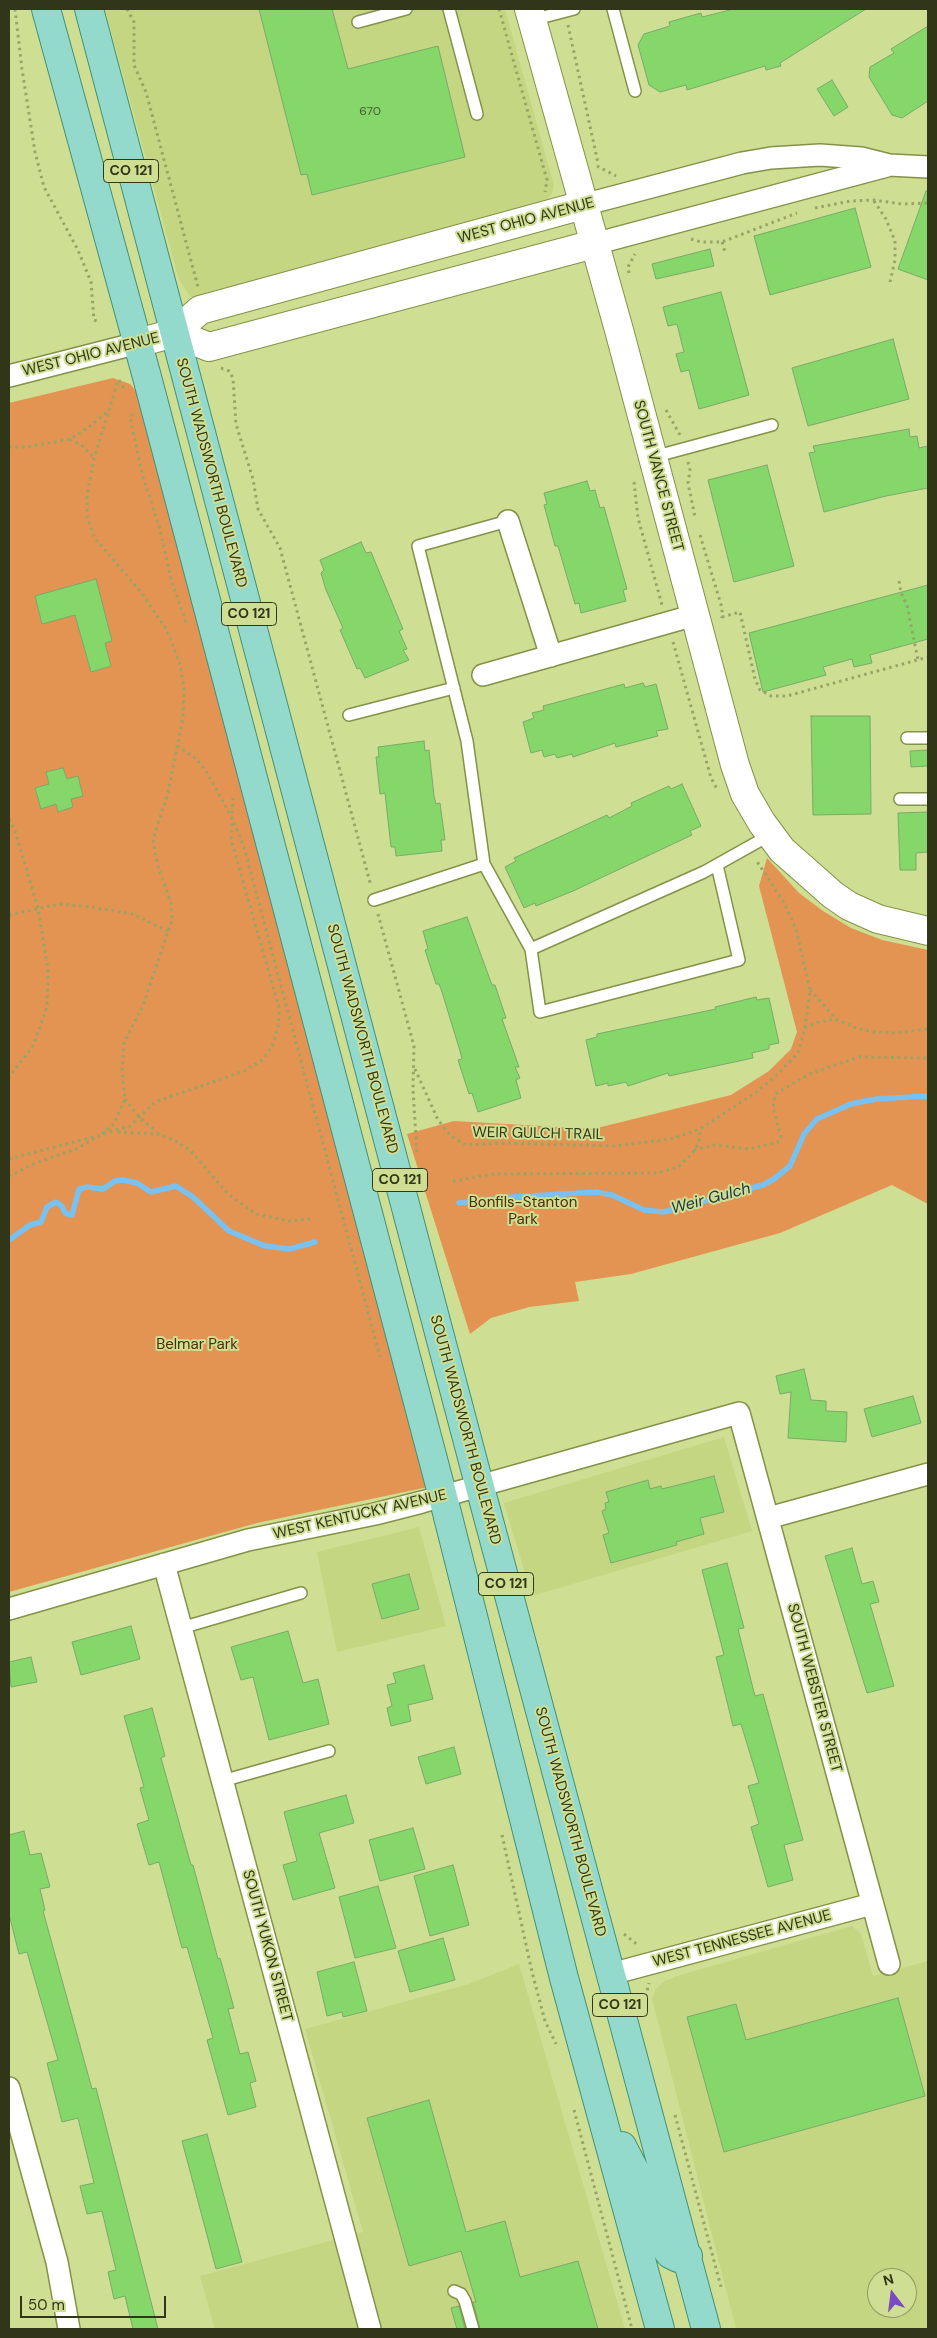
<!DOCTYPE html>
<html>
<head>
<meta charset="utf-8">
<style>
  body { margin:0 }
  #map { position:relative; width:937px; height:2338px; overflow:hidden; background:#cede92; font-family:"DM Sans",sans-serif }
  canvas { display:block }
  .frame { position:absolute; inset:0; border:10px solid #303617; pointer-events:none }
  .north { position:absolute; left:867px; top:2268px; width:50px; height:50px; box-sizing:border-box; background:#cede92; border:1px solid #8f9b61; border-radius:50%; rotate:345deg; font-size:14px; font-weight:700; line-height:20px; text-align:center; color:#303617 }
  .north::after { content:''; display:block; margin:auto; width:18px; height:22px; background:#7a4ac2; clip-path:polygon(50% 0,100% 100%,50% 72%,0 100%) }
  .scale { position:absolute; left:20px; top:2296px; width:146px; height:22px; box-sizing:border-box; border:2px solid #303617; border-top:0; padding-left:6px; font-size:15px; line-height:18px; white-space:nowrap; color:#303617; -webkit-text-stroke:4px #cede92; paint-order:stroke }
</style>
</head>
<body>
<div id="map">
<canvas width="937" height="2338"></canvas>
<div class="frame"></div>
<div class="north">N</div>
<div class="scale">50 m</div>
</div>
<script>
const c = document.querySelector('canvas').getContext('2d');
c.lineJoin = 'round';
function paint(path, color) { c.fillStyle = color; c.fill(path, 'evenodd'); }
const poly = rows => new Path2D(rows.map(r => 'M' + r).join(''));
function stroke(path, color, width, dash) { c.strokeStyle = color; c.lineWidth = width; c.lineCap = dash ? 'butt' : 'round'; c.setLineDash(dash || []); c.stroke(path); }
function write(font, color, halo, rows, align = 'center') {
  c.font = font + ' "DM Sans",sans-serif'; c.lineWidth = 4; c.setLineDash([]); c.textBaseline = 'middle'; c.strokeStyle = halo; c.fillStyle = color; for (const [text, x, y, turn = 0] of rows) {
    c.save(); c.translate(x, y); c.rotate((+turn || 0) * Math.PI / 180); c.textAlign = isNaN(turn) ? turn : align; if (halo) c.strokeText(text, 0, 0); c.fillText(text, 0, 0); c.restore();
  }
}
const built = poly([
  [105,9,505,9,554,186,552,193,545,202,203,298,191,297,179,280],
  [724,1437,752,1531,532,1596,504,1503],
  [419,1527,446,1626,337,1652,317,1552],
  [852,1926,861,1934,873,1976,928,1961,928,2329,736,2329,652,1998,656,1989,665,1981,677,1976],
  [877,2278,907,2278,907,2308,877,2308],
  [519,1964,625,2329,215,2329,200,2276,363,2232,305,2029,469,1984]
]);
const green = poly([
  [113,378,130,384,136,391,428,1487,257,1523,9,1592,9,403],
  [767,858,799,893,823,911,851,928,882,940,928,950,928,1204,892,1185,780,1233,631,1274,575,1282,579,1301,529,1307,491,1318,470,1334,407,1134,454,1121,593,1129,731,1095,769,1071,791,1049,797,1032,759,886]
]);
const stream = poly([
  [459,1203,514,1197,596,1192,612,1195,644,1210,664,1212,763,1185,774,1179,790,1166,804,1134,817,1119,851,1104,876,1099,928,1096],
  [9,1240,30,1225,41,1222,47,1207,56,1202,62,1206,65,1213,72,1215,79,1189,87,1187,103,1189,115,1181,123,1180,137,1183,151,1192,176,1186,193,1197,229,1231,265,1246,290,1249,315,1242]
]);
const building = poly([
  [259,9,332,9,348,69,438,46,465,157,312,195,307,174,301,175,259,9],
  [734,9,866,9,780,63,781,66,766,70,765,66,687,90,686,85,660,92,649,85,638,45,644,34,670,26,669,22,701,13,702,17,734,9],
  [928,26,928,101,902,118,892,115,869,77,870,67,894,53,891,49,928,26],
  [832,80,848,107,834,116,817,89,832,80],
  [926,191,928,192,928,280,898,269,926,191],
  [855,208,871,267,770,295,754,236,855,208],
  [710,249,714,266,656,279,652,264,710,249],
  [721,292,749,395,699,409,689,370,681,372,676,354,684,352,677,324,668,326,663,307,721,292],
  [893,339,909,399,808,426,792,368,893,339],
  [909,429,910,437,917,436,919,448,928,446,928,488,886,496,824,512,809,453,815,452,813,446,909,429],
  [767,465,794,566,734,582,708,480,767,465],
  [587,481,590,491,595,490,600,508,604,507,627,589,623,590,626,601,581,613,579,603,575,604,558,546,555,546,544,505,547,504,544,493,587,481],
  [361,542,366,553,371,552,403,629,399,631,407,649,403,650,409,660,365,678,360,668,357,669,340,630,343,628,326,590,321,573,324,570,320,560,361,542],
  [96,579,112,641,105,643,111,666,91,672,75,615,42,624,35,596,96,579],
  [928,585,928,639,870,655,872,663,854,667,852,659,823,667,826,675,763,692,749,633,928,585],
  [643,683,645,687,656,684,668,729,656,731,658,736,616,747,615,743,573,757,572,754,557,758,555,754,544,757,542,750,531,753,523,722,534,718,532,713,544,710,543,706,624,684,625,688,643,683],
  [811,716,870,716,871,814,813,815,811,716],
  [424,741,425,751,429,750,434,796,436,804,440,803,445,840,441,840,442,851,396,856,395,847,391,847,385,793,380,794,376,757,379,757,378,747,424,741],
  [928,750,928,766,911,767,910,751,928,750],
  [63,768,67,779,78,776,83,796,71,799,73,807,58,812,56,804,41,809,35,788,49,784,46,772,63,768],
  [682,784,701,826,690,831,692,835,573,891,536,906,535,903,524,908,505,867,516,861,514,858,607,815,609,818,632,806,631,803,669,786,671,789,682,784],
  [928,812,928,852,916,853,916,870,900,870,898,813,928,812],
  [467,917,492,985,495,985,506,1018,502,1019,519,1067,515,1067,520,1078,516,1080,521,1098,478,1112,472,1093,469,1094,458,1060,462,1059,460,1051,442,992,439,984,436,984,425,950,428,949,423,931,467,917],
  [756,997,757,1000,769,998,779,1043,769,1045,769,1049,752,1053,753,1058,669,1076,668,1073,628,1086,626,1082,608,1086,608,1083,596,1086,586,1040,597,1037,597,1034,716,1009,715,1007,756,997],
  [804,1369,811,1400,826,1401,826,1411,847,1412,846,1442,788,1438,791,1392,780,1394,776,1376,804,1369],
  [913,1396,921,1423,872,1437,864,1409,913,1396],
  [714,1476,724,1512,700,1518,704,1534,676,1542,677,1545,611,1563,603,1535,609,1533,602,1511,606,1509,605,1503,609,1502,606,1492,648,1480,650,1489,661,1486,662,1489,714,1476],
  [852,1548,862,1584,873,1581,879,1602,870,1604,894,1686,867,1693,825,1556,852,1548],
  [727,1563,744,1628,738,1629,755,1696,763,1694,803,1840,784,1845,793,1880,768,1887,751,1827,759,1824,748,1786,759,1783,741,1724,733,1726,716,1657,724,1655,702,1570,727,1563],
  [409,1574,419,1609,382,1619,372,1584,409,1574],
  [131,1626,140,1659,81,1675,72,1642,131,1626],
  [288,1631,303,1683,318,1679,329,1724,269,1740,253,1677,241,1680,231,1647,288,1631],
  [31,1657,37,1682,11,1687,9,1662,31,1657],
  [424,1665,433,1699,408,1705,411,1721,391,1726,387,1708,392,1706,387,1685,396,1683,393,1673,424,1665],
  [152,1708,165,1756,161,1758,191,1865,193,1865,218,1959,220,1958,234,2008,228,2009,240,2054,248,2052,256,2081,250,2083,256,2107,228,2115,207,2040,213,2038,187,1947,182,1948,159,1862,149,1865,137,1824,149,1820,140,1788,144,1787,124,1716,152,1708],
  [454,1747,461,1774,426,1784,418,1757,454,1747],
  [346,1795,354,1823,319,1833,335,1888,293,1900,283,1865,297,1861,284,1812,346,1795],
  [413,1828,425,1869,380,1881,369,1840,413,1828],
  [24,1831,30,1855,41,1853,50,1887,40,1889,45,1910,43,1911,92,2089,96,2088,158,2329,133,2329,125,2296,114,2299,108,2272,116,2270,102,2211,87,2214,80,2186,94,2183,78,2118,62,2122,47,2063,58,2060,27,1952,19,1954,9,1914,9,1835,24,1831],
  [453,1865,469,1925,430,1936,414,1876,453,1865],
  [378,1886,396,1948,355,1958,339,1897,378,1886],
  [443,1938,455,1980,410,1992,398,1951,443,1938],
  [354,1962,367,2011,343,2017,342,2012,327,2016,317,1972,354,1962],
  [898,1998,925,2096,724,2152,687,2017,736,2004,746,2040,898,1998],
  [429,2100,466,2232,505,2221,520,2277,578,2261,598,2329,480,2329,473,2302,476,2302,461,2251,409,2266,367,2118,429,2100],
  [207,2134,242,2262,216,2269,182,2141,207,2134],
  [459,2306,465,2329,457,2329,451,2308,459,2306]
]);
const path = poly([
  [15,9,22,69,35,152,44,187,78,250,91,282,94,320,100,322],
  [127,9,134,22,134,65,146,92,198,287],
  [499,9,547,180,545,192],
  [568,25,598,163],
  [597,166,616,176],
  [874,201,886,219,895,241,895,260,890,282],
  [815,208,851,201,873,200,902,204,928,203],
  [691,239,701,242,722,242,797,213],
  [722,242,725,252],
  [629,273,628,267,635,254],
  [221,368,229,371,233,378,236,424,253,479,258,509,280,548,371,886],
  [119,380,124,389],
  [666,410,680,435],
  [133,414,130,417,143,477,159,526,172,582,186,622],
  [70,439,84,447,94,458],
  [9,447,27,447,70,439,89,427,107,412],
  [688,462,690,470,688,483,695,517],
  [634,482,638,518,662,605],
  [700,535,722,608,722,618],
  [899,581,901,593,907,605,918,660],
  [722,617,740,612,755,679,760,690,771,696,787,696,928,657],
  [673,642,711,778,717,789],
  [177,746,195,758,205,769,232,818,244,847,380,1357],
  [9,819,15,831,38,908,48,970,47,1007,33,1046,9,1077],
  [378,914,414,1046,413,1090,417,1153],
  [9,915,60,904,91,907,133,914,168,931],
  [810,990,835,1018],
  [805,1028,819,1022,835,1019,854,1027,873,1032,894,1033,928,1029],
  [415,1069,438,1120,451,1136,466,1145,504,1143,614,1146,671,1139,700,1129,755,1093,778,1074,798,1053,805,1028,810,990,796,929,783,901,756,860],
  [125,1099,140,1118,157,1132],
  [118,1132,158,1134,176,1141,191,1151,228,1194,256,1214,289,1221,310,1219],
  [102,1134,114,1124,125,1099,122,1071,124,1042,142,1008,172,920,171,903,157,863,153,839,168,793,183,717,184,687,180,665,167,630,139,590,94,537,87,516,87,495,94,458,118,381],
  [694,1150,714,1145,750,1149,778,1142,781,1137,773,1108,775,1094,809,1074,859,1057,928,1058],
  [9,1159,97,1136],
  [9,1176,38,1162,76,1149,102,1134,130,1126,155,1102,244,1071,262,1060,272,1047,278,1028,279,1008,231,839,233,798],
  [453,1181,494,1174,657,1173,678,1167,692,1154,699,1142,700,1129],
  [502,1835,532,1972,545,2021,556,2044],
  [624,1934,639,1946],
  [644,2003,649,1983],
  [574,2110,632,2329],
  [675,2115,721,2287]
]);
const service = poly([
  [449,9,477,114],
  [613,9,635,91],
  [532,20,574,9],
  [358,22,406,9],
  [653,457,772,425],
  [508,521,418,546,467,741,484,864,531,949,704,872,770,835],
  [349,715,454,688],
  [907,738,928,738],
  [900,799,928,799],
  [374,900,484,864],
  [531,949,540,1012,739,960,717,865],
  [181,1628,301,1593],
  [222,1781,329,1751],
  [454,2291,461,2294,465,2301,473,2329]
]);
const minor = poly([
  [583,205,742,163,771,158,820,155,861,158,889,165,928,167],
  [594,244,887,166],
  [9,376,138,343],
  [508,521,551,656],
  [483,675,695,615],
  [768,1518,928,1474],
  [164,1564,370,2329],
  [9,1609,248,1540,375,1514,422,1502,739,1413,889,1964],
  [611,1974,872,1904],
  [9,2088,57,2262,69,2329]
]);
const tertiary = poly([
  [529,9,619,330,735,765,745,794,762,823,782,850,833,895,849,906,878,919,928,931],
  [174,333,209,347,594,244],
  [138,343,174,333,200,310,583,205]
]);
const primary = poly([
  [46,9,147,377,443,1497,564,1978,660,2329],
  [89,9,474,1465,706,2329],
  [622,2146,636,2173,664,2246,670,2254,678,2258,688,2256]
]);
const numberNames = [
  ["670",370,112]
];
const shields = [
  [131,171,55],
  [249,614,55],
  [400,1180,55],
  [506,1584,55],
  [620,2005,55]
];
const shieldNames = [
  ["CO 121",131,171],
  ["CO 121",249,614],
  ["CO 121",400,1180],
  ["CO 121",506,1584],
  ["CO 121",620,2005]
];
const streetNames = [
  ["WEST OHIO AVENUE",526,221,-15],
  ["WEST OHIO AVENUE",91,355,-14],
  ["SOUTH WADSWORTH BOULEVARD",211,473,75],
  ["SOUTH VANCE STREET",658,476,75],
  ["SOUTH WADSWORTH BOULEVARD",362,1039,75],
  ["WEIR GULCH TRAIL",538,1134,1],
  ["SOUTH WADSWORTH BOULEVARD",465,1430,75],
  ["WEST KENTUCKY AVENUE",360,1515,-13],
  ["SOUTH WEBSTER STREET",814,1688,75],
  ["SOUTH WADSWORTH BOULEVARD",570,1822,75],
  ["WEST TENNESSEE AVENUE",742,1939,-15],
  ["SOUTH YUKON STREET",267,1946,75]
];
const parkNames = [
  ["Bonfils-Stanton",523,1203],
  ["Park",523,1220],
  ["Belmar Park",197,1345]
];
const waterNames = [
  ["Weir Gulch",711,1199,-15]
];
paint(built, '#c4d681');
paint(green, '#e39352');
stroke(stream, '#78c1f0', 5.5);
paint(building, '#85d769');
stroke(building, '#7aa96b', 1);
stroke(service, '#849248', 14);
stroke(minor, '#849248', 24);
stroke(tertiary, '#849248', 30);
stroke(primary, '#429177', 30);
stroke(path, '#97a467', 3, [2.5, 4]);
stroke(service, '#fff', 11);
stroke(minor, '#fff', 21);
stroke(tertiary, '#fff', 28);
stroke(primary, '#93dacd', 28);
write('12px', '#455e2c', null, numberNames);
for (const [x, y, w] of shields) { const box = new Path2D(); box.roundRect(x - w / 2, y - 11.5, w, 23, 4); c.fillStyle = '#cede92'; c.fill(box); stroke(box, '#303617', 1); }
write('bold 14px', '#303617', null, shieldNames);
write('15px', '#303617', '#cede92', streetNames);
write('15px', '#532a01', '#cede92', parkNames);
write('italic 16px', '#203645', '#cede92', waterNames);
</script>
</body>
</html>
